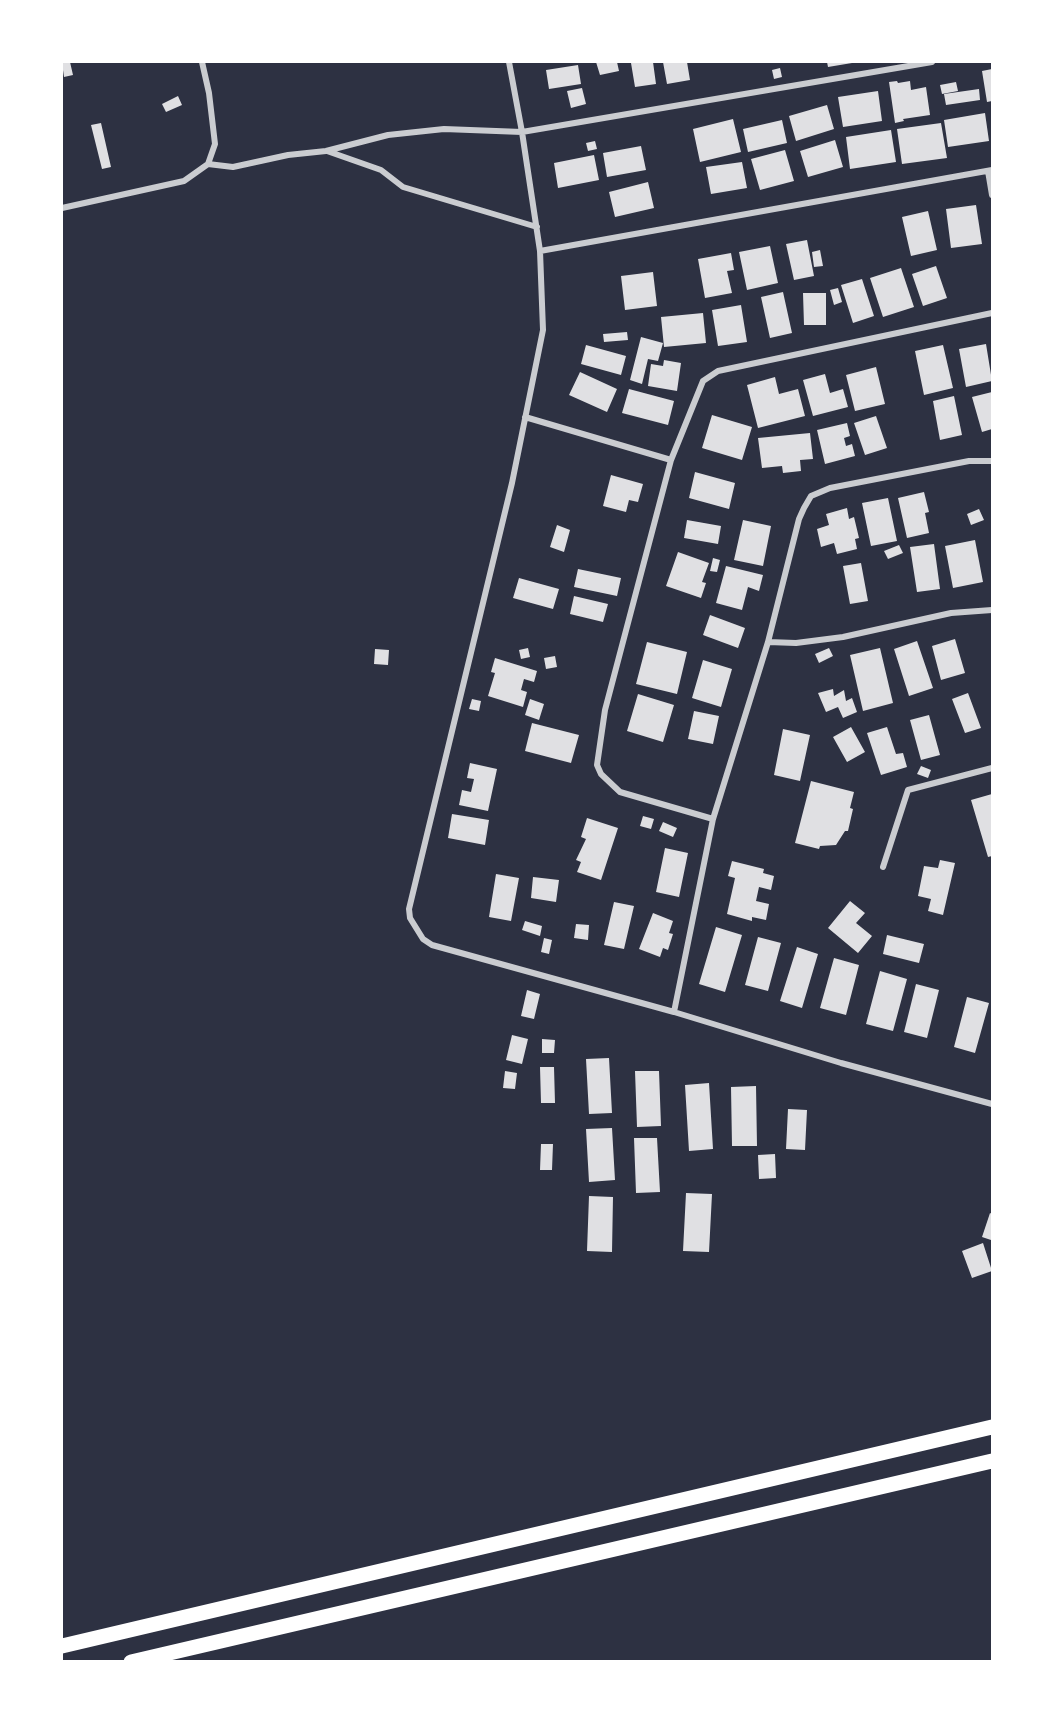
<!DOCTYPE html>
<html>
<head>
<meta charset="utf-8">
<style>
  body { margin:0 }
  #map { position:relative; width:1054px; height:1723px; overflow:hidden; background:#2d3142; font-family:"DM Sans",sans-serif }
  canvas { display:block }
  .frame { position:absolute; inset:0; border:63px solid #fff; pointer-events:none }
</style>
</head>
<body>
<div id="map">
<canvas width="1054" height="1723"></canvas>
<div class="frame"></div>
</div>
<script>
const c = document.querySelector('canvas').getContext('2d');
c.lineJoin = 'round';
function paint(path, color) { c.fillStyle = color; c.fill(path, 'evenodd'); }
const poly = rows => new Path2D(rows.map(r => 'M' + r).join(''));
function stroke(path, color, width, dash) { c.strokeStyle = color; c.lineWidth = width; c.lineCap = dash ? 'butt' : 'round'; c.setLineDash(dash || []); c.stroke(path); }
const building = poly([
  [67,62,70,62,73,75,64,77,62,63],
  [596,62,617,62,619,71,600,75],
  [638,62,653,62,656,84,635,87,631,63],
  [663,62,687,62,690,80,667,84],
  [827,62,852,62,852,63,828,67],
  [578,65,581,84,549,89,546,70],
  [780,68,782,77,774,79,772,70],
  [992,69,992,101,987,102,982,71],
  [897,81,898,83,910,81,911,90,926,87,930,115,903,119,904,121,895,123,889,82],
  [956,82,958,91,942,94,940,85],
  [582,88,586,104,571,108,567,91],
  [979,89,980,100,946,105,944,94],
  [878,91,882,121,843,127,838,97],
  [178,96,182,105,166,112,162,104],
  [827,105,834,129,796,141,789,116],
  [985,113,989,141,948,147,944,120],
  [733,119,741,152,700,162,693,129],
  [782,120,787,143,748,152,743,129],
  [101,123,111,167,102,169,91,125],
  [941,123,947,158,902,164,897,129],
  [891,130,896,162,850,169,846,137],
  [835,140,843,167,808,177,800,151],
  [595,141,597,149,588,151,586,143],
  [641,146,646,170,607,177,603,153],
  [785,150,794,181,760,190,751,159],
  [594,155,599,180,558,188,554,163],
  [742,162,747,188,711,194,706,167],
  [648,182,654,208,615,217,609,192],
  [976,205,982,244,951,248,946,209],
  [928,211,937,250,911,256,902,217],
  [807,240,814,276,794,280,786,244],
  [770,246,778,283,747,290,739,252],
  [820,250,823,266,814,267,812,252],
  [731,253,734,270,727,271,732,293,705,298,698,259],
  [936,266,947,298,923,306,912,274],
  [901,268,914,307,883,317,870,278],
  [653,272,657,306,625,310,621,276],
  [862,279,874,316,853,323,841,285],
  [838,288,842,302,834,305,830,290],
  [783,292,792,333,770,338,761,297],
  [803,293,826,293,826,325,804,325],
  [741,305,747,342,718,346,712,310],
  [703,313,706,343,664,347,661,317],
  [627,332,628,340,604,342,603,334],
  [641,337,663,343,658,361,648,359,642,384,630,380],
  [986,344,992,381,966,387,959,349],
  [586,345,626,356,621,375,581,364],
  [943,345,953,388,924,395,915,351],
  [664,360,681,363,677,391,648,386,651,364,663,366],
  [876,367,885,404,855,411,846,375],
  [580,372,617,389,607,412,569,395],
  [825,374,830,393,843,389,848,407,813,416,803,380],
  [775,377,779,394,798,389,805,416,758,428,747,385],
  [629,389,674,401,668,425,622,413],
  [992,392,992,429,982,432,972,397],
  [954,396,962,435,940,440,933,401],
  [712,415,752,427,742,460,702,448],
  [876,416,887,448,865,455,854,423],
  [847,423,850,436,844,438,846,446,852,444,855,456,825,464,817,430],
  [810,433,813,459,800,460,801,471,783,473,782,466,762,468,758,438],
  [695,472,735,483,729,509,689,498],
  [611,475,643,484,638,502,629,500,626,512,603,506],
  [924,492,929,512,925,513,929,533,907,538,898,498],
  [888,498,897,541,871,546,862,503],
  [847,508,849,519,854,517,859,538,855,539,857,549,837,554,834,543,821,547,817,529,829,525,826,514],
  [979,509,984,520,971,525,967,514],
  [687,520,721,526,718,544,684,538],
  [743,520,771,526,763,566,734,560],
  [557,525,570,530,564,552,550,547],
  [975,540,983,582,953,588,945,546],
  [934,544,940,589,917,592,910,547],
  [899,545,903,553,888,559,884,551],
  [678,552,709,563,702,582,706,583,701,598,666,586],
  [713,558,720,560,717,572,710,571],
  [861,563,868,601,850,604,843,566],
  [726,566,763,575,759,591,748,587,742,610,716,603],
  [578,569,621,578,617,596,574,587],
  [519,578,559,589,553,609,513,598],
  [574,596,608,604,603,622,570,614],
  [710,615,745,628,738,648,703,635],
  [955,639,965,673,941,680,932,646],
  [917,641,933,688,909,696,894,649],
  [647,642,687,652,677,694,636,684],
  [528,648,530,657,521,659,519,650],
  [829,648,833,656,819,663,815,654],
  [880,648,893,703,863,711,850,655],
  [375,649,389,650,388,665,374,664],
  [555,656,557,667,546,669,544,658],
  [495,658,537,671,534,682,524,679,521,690,527,692,523,707,488,696,495,673,491,672],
  [703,660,732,669,721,707,692,698],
  [833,689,834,696,844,690,846,701,852,698,857,712,843,718,838,707,826,712,818,693],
  [968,693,981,728,965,733,952,699],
  [638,694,674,705,663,742,627,731],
  [472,699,481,701,479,711,469,709],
  [530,699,544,704,539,720,525,715],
  [694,711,719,716,713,744,688,739],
  [929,715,940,755,921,760,910,720],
  [532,723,579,735,571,763,525,751],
  [851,727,865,752,847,762,833,737],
  [887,727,896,754,903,753,907,767,881,775,867,733],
  [783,729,810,735,800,781,774,775],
  [470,763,497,769,488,811,459,805,462,790,471,792,474,779,467,778],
  [921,766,931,770,928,778,917,774],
  [811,781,854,792,850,808,853,809,848,831,845,831,836,845,820,846,819,849,795,843],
  [992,794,992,856,988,857,971,800],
  [452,814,489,820,485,845,448,838],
  [643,816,654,819,651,829,640,826],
  [587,818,618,828,601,880,577,872,581,862,576,860,586,839,581,837],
  [663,822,677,828,673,837,659,831],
  [665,848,688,853,679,897,656,892],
  [940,860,955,863,943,915,928,911,931,899,918,896,924,866,938,868],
  [732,861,764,869,763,873,774,876,771,890,759,887,756,901,769,904,766,920,752,917,752,921,727,914,735,878,728,876],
  [496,874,519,878,511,921,489,917],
  [533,877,559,880,556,902,531,898],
  [850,901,865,913,856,923,872,936,858,953,828,928],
  [614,902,634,906,624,949,604,945],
  [653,913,673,921,669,933,673,934,668,950,663,948,660,957,639,949],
  [525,921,542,926,540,936,522,930],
  [576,924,589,925,588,940,574,938],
  [716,927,742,935,725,992,699,984],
  [887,935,924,944,919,963,883,954],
  [758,937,781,943,768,991,745,985],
  [544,938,552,940,549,954,541,952],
  [797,947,818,954,802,1008,780,1001],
  [834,958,859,965,846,1015,820,1008],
  [880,971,907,979,893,1031,866,1024],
  [916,984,939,990,927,1038,904,1032],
  [527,990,540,994,534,1019,521,1016],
  [967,997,989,1003,975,1053,954,1047],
  [512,1035,528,1039,522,1064,506,1060],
  [542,1039,555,1040,554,1053,542,1053],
  [609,1058,612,1113,589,1114,586,1059],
  [540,1067,554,1067,555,1103,541,1103],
  [505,1071,517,1073,515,1089,503,1088],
  [635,1071,659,1071,661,1126,637,1127],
  [709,1083,713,1149,689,1151,685,1085],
  [756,1086,757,1146,732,1146,731,1087],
  [788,1109,807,1110,805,1150,786,1149],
  [612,1128,615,1180,589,1182,586,1129],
  [634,1138,657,1138,660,1192,636,1193],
  [541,1144,553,1144,552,1170,540,1170],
  [775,1154,776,1178,759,1179,758,1155],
  [686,1193,712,1194,709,1252,683,1251],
  [589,1196,613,1197,612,1252,587,1251],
  [990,1213,992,1214,991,1240,982,1237],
  [983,1243,992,1271,972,1278,962,1251]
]);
const minor = poly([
  [509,62,522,132,540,251,543,330,512,483,409,909,410,918,423,939,432,945,674,1012,841,1063,992,1104],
  [327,151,381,170,403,187,537,227],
  [208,164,233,167,288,155,326,151,388,135,444,129,522,132,932,62],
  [988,171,992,195],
  [62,208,184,181,208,164,215,144,209,93,202,62],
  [540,251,992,170],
  [525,417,671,460],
  [768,642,796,643,843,637,951,613,992,610],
  [713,819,620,792,601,774,597,765,605,710,671,460,703,381,718,371,992,313],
  [883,867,908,790,992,768],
  [674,1012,713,819,768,642,799,519,804,508,811,496,830,488,969,461,992,461]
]);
const trunk = poly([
  [62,1646,992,1427],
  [131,1662,992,1461]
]);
paint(building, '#e0e0e3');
stroke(minor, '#caccd0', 6);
stroke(trunk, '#fff', 15);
</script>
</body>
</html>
